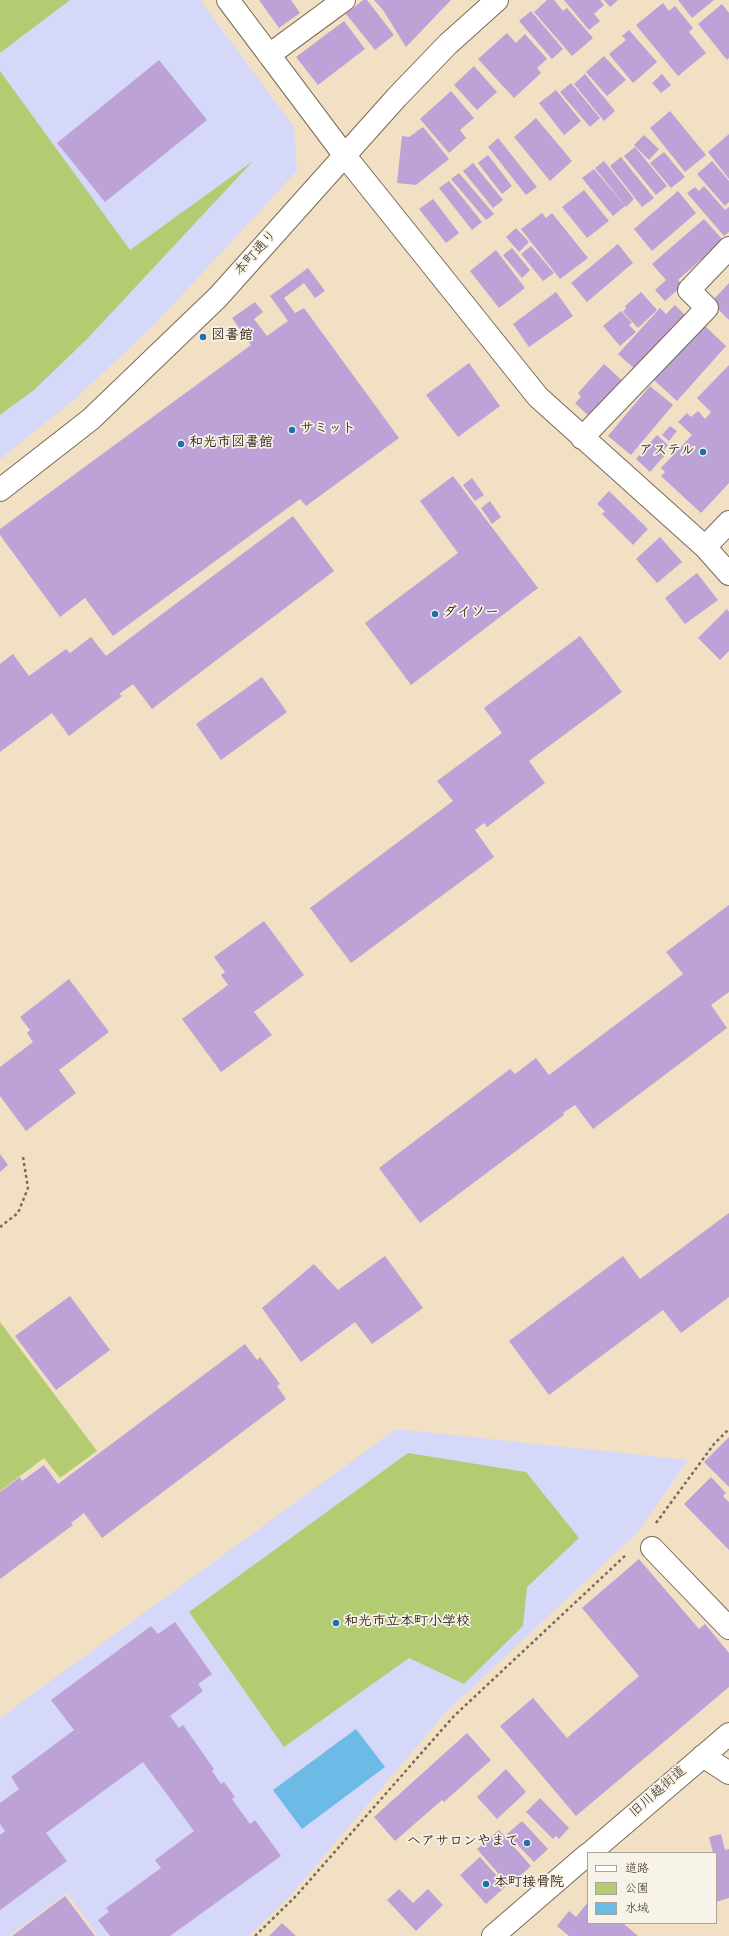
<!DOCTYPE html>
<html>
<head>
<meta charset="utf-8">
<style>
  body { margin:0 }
  #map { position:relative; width:729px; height:1936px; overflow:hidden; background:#f1e0c3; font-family:Dekko,"Klee One",sans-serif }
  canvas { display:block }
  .legend { position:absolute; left:587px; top:1852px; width:130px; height:72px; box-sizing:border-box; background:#f7f3e8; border:1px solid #aca397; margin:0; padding:5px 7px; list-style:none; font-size:12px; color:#3b2a1e }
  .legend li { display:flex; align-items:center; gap:8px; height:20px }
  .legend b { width:20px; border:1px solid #aca397 }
</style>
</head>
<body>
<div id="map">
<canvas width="729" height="1936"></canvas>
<ul class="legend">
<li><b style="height:5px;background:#fff"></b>道路</li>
<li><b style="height:11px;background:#b4cc71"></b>公園</li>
<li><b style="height:11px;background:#6bbbe6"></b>水域</li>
</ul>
</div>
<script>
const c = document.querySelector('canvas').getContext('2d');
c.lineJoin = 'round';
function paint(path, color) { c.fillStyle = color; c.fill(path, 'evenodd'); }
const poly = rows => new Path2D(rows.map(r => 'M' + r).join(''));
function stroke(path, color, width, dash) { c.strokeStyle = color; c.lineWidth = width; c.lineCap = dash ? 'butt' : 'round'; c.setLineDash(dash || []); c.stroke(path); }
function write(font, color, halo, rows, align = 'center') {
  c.font = font + ' Dekko,"Klee One",sans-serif'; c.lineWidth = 3.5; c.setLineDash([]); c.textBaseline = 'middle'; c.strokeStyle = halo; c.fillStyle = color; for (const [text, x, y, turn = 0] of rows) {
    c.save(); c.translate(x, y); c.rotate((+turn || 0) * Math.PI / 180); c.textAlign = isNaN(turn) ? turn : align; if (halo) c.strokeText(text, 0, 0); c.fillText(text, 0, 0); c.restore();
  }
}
const built = poly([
  [0,0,200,0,294,127,297,171,155,324,75,399,0,459],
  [396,1429,688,1460,636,1534,446,1712,291,1895,249,1936,98,1936,67,1893,9,1936,0,1936,0,1718]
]);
const green = poly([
  [0,0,70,0,0,53],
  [0,71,130,250,253,161,87,339,35,389,0,415],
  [0,1322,97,1451,60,1478,44,1458,0,1491],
  [408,1453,526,1472,579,1538,527,1587,523,1626,464,1684,409,1658,284,1747,189,1612]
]);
const water = poly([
  [356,1729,385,1767,302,1829,273,1790]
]);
const building = poly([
  [259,0,291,0,300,13,279,28],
  [363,0,367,0,394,35,375,50,346,14],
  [374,0,451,0,406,47,383,10],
  [547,0,554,0,563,11,567,8,593,38,572,56,534,12],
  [564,0,600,0,604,5,594,14,600,21,589,30],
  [604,0,618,0,610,7],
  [678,0,714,0,692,18],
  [663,3,669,11,675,6,693,28,689,32,706,53,678,76,636,25],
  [722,4,729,13,729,58,727,60,698,24],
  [531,11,563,49,552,59,519,21],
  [344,21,365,49,318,85,296,57],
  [629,30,657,62,633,83,609,54,626,40,622,36],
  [507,33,516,43,525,34,547,59,537,68,541,73,514,98,478,59],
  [604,56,626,80,607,96,586,72],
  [159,60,207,120,105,202,57,143],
  [474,66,497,92,477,110,454,85],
  [585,74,615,111,604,121,574,84],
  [662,74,671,85,661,93,652,83],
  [571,83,600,118,590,127,560,92],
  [556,90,581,121,564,135,539,103],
  [451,91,474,118,460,130,466,138,449,153,420,119],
  [670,111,706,155,685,172,650,128],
  [536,118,572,161,550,181,514,137],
  [423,127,449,159,416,185,397,183,402,136,409,137],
  [729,134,729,179,708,152],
  [644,135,659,149,649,160,634,145],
  [498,138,537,187,526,195,488,147],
  [635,147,667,186,656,195,624,156],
  [664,152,685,177,671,188,650,163],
  [488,155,512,186,502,194,478,163],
  [621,157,654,198,642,207,610,166],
  [604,161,634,199,626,207,595,168],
  [712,161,729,181,729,202,725,206,697,174],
  [473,163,503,200,493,208,463,171],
  [594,169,625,206,613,216,582,178],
  [459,173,494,214,486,220,451,179],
  [449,181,482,222,472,230,439,188],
  [704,186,725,210,729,207,729,232,724,236,687,193,695,187,699,191],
  [584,190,609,221,587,238,562,207],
  [678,191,696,213,652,251,634,229],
  [433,199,459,233,446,243,419,209],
  [542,213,546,218,552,213,588,258,560,279,521,229],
  [704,219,723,240,678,280,683,285,665,301,655,290,666,280,652,264],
  [516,228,529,242,519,252,506,237],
  [618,244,633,263,587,302,571,283],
  [531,246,554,273,543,281,521,254],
  [512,248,530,270,522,278,503,255],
  [496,250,525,288,499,308,470,271],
  [308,268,325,291,315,298,304,283,284,298,295,313,304,308,399,438,306,506,300,499,113,636,85,598,60,617,0,535,0,529,251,345,232,318,255,302,263,312,254,319,267,336,288,321,270,296],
  [729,283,729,320,711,302],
  [556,292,573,316,529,347,513,324],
  [641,292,657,310,638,328,623,312,626,308,625,306],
  [675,305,687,317,637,371,618,354,660,308,666,314],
  [621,311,632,323,629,325,636,332,620,346,603,326],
  [704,325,726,346,677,401,654,380],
  [469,363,500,406,458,437,426,395],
  [604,364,626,384,593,420,575,403,581,397,578,393],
  [729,365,729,483,701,513,661,476,665,472,661,468,692,435,678,422,687,413,691,417,698,411,705,419,711,412,697,398],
  [650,386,673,405,631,455,608,436],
  [670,426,677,431,669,441,662,435],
  [657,435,668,445,662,452,665,455,650,472,636,459],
  [453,476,538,588,411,685,365,623,458,553,420,501],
  [472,478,484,495,475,501,463,485],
  [609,491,648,529,633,545,602,514,605,511,597,504],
  [490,501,501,517,492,524,481,508],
  [293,516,334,571,152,709,133,684,119,694,122,696,69,736,52,713,0,752,0,664,13,654,29,676,66,649,70,653,91,637,106,656],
  [660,537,682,562,657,583,636,559],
  [697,573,718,600,685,624,665,598],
  [727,609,729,612,729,651,720,660,698,638],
  [580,636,622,692,529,761,545,783,487,827,484,823,475,830,494,857,351,963,310,908,453,801,437,781,502,733,484,708],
  [262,677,287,712,221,760,196,724],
  [729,905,729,992,711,1005,727,1028,593,1129,575,1105,563,1113,564,1115,420,1223,379,1168,510,1069,515,1074,536,1058,549,1075,683,974,666,952],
  [264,921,304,975,254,1012,272,1035,221,1072,182,1019,228,985,221,975,225,972,214,957],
  [69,979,109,1032,59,1070,76,1093,26,1131,0,1096,0,1067,33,1042,27,1033,30,1030,20,1017],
  [0,1154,8,1165,0,1172],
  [729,1213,729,1297,681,1333,663,1310,549,1395,509,1341,623,1256,640,1279],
  [385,1256,423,1308,372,1344,355,1322,301,1362,262,1308,314,1264,338,1290],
  [70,1296,110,1350,56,1390,15,1336],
  [245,1344,257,1360,260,1357,280,1384,277,1386,286,1399,102,1538,84,1513,71,1523,73,1525,0,1579,0,1492,20,1477,22,1481,44,1465,58,1484],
  [729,1437,729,1487,704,1462],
  [711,1477,726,1493,723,1496,729,1502,729,1550,684,1504],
  [639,1559,699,1629,705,1624,729,1653,729,1687,576,1816,500,1726,533,1698,567,1738,639,1676,582,1608],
  [175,1622,212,1674,198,1684,203,1691,170,1716,179,1728,183,1725,214,1769,212,1771,221,1784,224,1782,235,1797,232,1799,250,1824,255,1820,281,1856,170,1936,110,1936,98,1920,109,1912,106,1908,161,1868,155,1860,194,1831,143,1762,46,1833,67,1861,0,1910,0,1835,5,1831,0,1824,0,1803,19,1789,11,1777,74,1730,51,1700,151,1626,158,1634],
  [467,1733,491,1760,444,1802,442,1800,395,1841,374,1817],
  [506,1769,526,1792,497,1819,477,1797],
  [540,1798,569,1828,559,1839,556,1836,553,1839,526,1812],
  [522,1821,548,1849,534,1862,507,1834],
  [499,1830,531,1866,509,1886,477,1849],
  [721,1834,725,1850,729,1849,729,1898,716,1902,716,1853,713,1853,709,1837],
  [480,1857,506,1886,486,1904,460,1875],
  [399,1889,413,1903,428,1889,443,1905,416,1931,387,1900],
  [65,1896,95,1936,12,1936],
  [588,1902,588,1923,623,1923,638,1936,569,1936,557,1926,569,1911,576,1917],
  [282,1923,296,1936,269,1936]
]);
const path = poly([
  [0,1227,18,1213,28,1188,23,1157],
  [656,1523,714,1444,729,1429],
  [255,1936,296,1896,454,1716,627,1554]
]);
const minor = poly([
  [228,0,345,156,538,397,705,547,729,574],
  [269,55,344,0],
  [582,438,707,308,689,290,729,248],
  [0,490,91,419,218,297,397,97,448,44,497,0],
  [705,547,729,522],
  [652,1548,729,1628],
  [703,1756,729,1773]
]);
const major = poly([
  [590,1853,729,1734],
  [493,1936,588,1854]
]);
const markers = [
  [203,337,4,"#1f6fb2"],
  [292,430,4,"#1f6fb2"],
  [181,444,4,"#1f6fb2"],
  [703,452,4,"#1f6fb2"],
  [435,614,4,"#1f6fb2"],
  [336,1623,4,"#1f6fb2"],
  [527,1843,4,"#1f6fb2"],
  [486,1884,4,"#1f6fb2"]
];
const streetNames = [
  ["本町通り",257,254,-48],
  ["旧川越街道",659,1793,-41]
];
const poiNames = [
  ["図書館",211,337],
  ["サミット",300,430],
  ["和光市図書館",189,444],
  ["アステル",695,452,"right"],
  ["ダイソー",443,614],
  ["和光市立本町小学校",344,1623],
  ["ヘアサロンやまて",519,1843,"right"],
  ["本町接骨院",494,1884]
];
paint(built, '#d6d8f9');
paint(green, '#b4cc71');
paint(water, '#6bbbe6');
paint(building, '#bca2d6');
stroke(minor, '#7b6a58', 24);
stroke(major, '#7b6a58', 24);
stroke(path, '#7b6a58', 2.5, [3, 3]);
stroke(minor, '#fff', 22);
stroke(major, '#fff', 22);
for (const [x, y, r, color] of markers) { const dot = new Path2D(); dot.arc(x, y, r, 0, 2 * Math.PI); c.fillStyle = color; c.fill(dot); stroke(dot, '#f7f3e8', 1.5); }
write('14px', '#3b2a1e', '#f7f3e8', streetNames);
write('bold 14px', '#3b2a1e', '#f7f3e8', poiNames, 'left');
</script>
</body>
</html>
